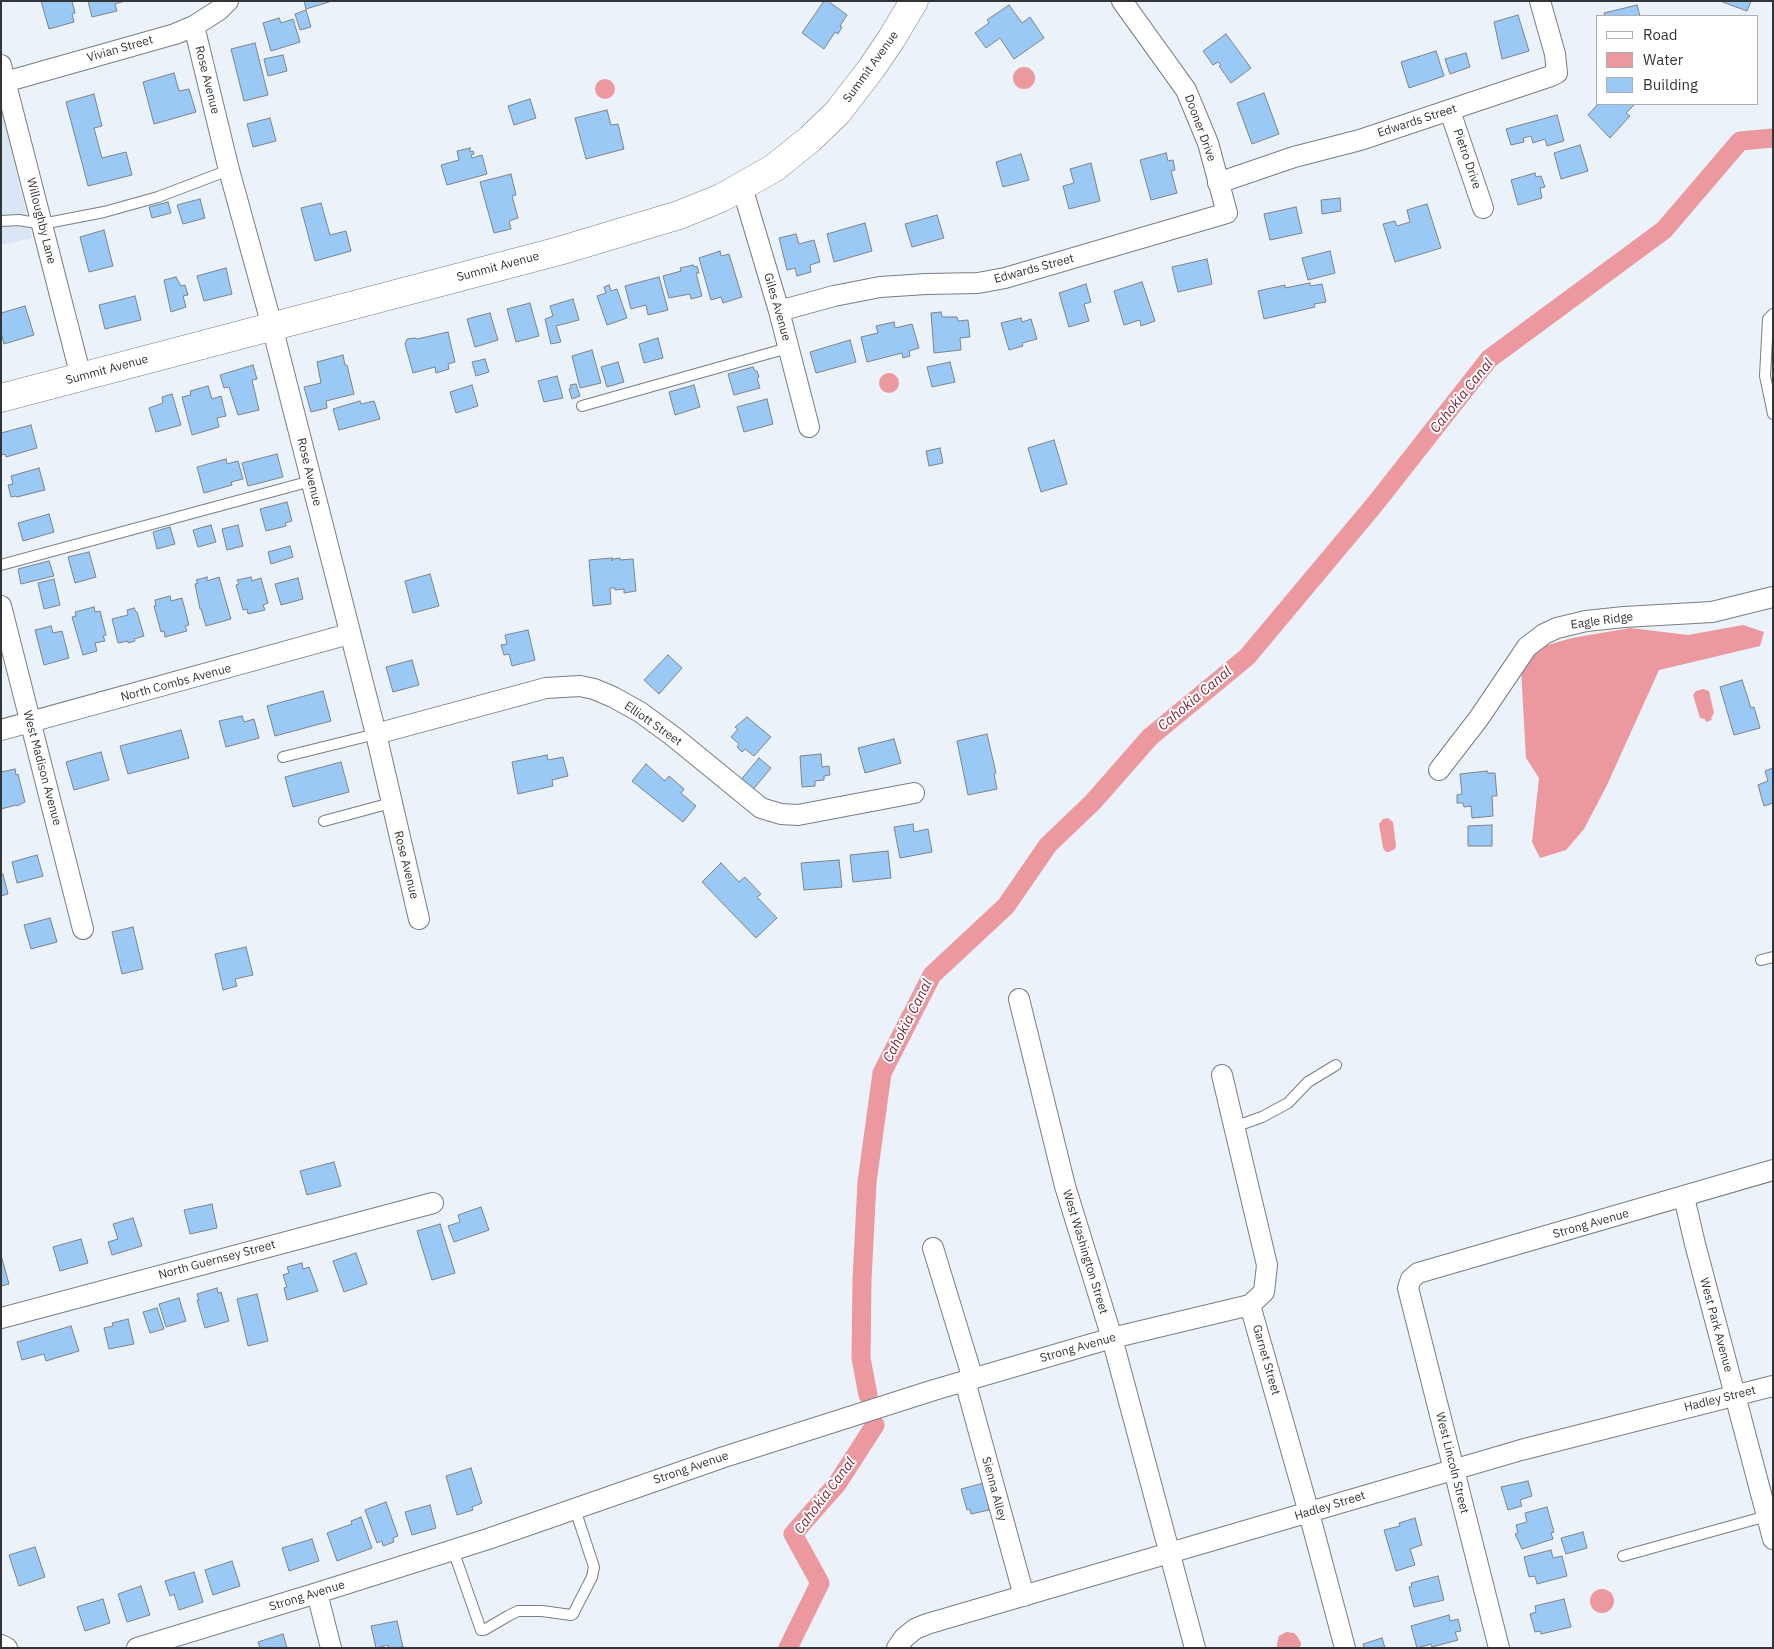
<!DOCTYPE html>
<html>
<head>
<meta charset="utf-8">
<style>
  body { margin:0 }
  #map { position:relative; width:1774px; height:1649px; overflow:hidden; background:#ebf2f9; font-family:"IBM Plex Sans",sans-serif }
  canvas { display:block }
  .frame { position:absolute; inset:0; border:2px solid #323538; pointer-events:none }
  .legend { position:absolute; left:1596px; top:15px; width:162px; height:90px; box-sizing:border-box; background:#fff; border:1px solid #adaeaf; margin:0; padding:6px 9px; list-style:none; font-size:15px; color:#323538 }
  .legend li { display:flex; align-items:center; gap:10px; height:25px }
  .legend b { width:25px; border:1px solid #adaeaf }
</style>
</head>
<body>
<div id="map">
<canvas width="1774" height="1649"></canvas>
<div class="frame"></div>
<ul class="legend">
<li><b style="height:6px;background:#fff"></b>Road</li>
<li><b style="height:14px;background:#eb989f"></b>Water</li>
<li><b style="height:14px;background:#9ac9f5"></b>Building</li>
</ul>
</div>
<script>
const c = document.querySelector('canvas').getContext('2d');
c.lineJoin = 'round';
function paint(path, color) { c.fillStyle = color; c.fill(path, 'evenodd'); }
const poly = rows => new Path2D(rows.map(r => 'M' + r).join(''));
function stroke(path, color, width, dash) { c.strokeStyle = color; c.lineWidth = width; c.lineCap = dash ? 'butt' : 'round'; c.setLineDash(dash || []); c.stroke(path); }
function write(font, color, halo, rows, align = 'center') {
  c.font = font + ' "IBM Plex Sans",sans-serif'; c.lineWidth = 4; c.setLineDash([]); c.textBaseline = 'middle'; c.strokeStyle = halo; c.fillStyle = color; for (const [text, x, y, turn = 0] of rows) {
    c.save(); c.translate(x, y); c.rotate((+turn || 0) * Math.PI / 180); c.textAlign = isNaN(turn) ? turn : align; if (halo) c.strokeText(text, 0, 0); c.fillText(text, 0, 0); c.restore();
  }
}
const built = poly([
  [1,107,32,238,1,245]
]);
const water = poly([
  '1013 78a11 11 0 1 1 22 0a11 11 0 1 1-22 0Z',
  '595 89a10 10 0 1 1 20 0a10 10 0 1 1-20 0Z',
  '879 383a10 10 0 1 1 20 0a10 10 0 1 1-20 0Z',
  [1743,625,1764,632,1760,646,1659,670,1607,785,1584,829,1566,850,1540,858,1532,842,1539,778,1526,758,1521,669,1541,647,1572,638,1630,628,1688,635],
  [1703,689,1709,691,1714,713,1711,718,1712,720,1706,722,1705,719,1700,718,1693,695,1696,691],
  [1388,818,1393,822,1396,846,1395,849,1389,852,1386,852,1383,848,1379,824,1383,819],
  '1590 1601a12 12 0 1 1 24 0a12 12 0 1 1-24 0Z',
  [1286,1632,1294,1633,1297,1636,1301,1643,1300,1648,1277,1648,1277,1644,1279,1636]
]);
const canal = poly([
  [868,1395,861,1358,862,1280,867,1182,882,1073,932,975,1006,906,1048,845,1093,802,1150,737,1247,657,1375,504,1489,359,1664,230,1740,141,1773,138],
  [788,1648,820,1583,793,1534,837,1484,875,1425]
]);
const building = poly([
  [41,1,72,1,75,13,72,14,74,22,49,29,41,1],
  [88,1,125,1,115,4,117,11,92,17,88,1],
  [304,1,329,1,329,2,306,9,304,1],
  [824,1,828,1,847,15,840,26,842,27,838,34,835,32,824,49,802,33,824,1],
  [1720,1,1751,1,1747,11,1720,1],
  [1009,5,1022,23,1030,17,1044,38,1014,59,1000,38,986,48,975,33,989,23,987,20,1009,5],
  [1637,5,1640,16,1605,16,1604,13,1637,5],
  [306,10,311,27,300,30,295,14,306,10],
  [1518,15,1529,51,1502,59,1494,22,1518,15],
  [279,18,281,23,293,19,300,42,271,51,263,23,279,18],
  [1226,34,1251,68,1231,83,1219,66,1221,65,1218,62,1213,65,1203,51,1226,34],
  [255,43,268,95,244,101,231,49,255,43],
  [1436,51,1444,76,1409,88,1401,62,1436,51],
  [1466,53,1470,67,1450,74,1445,59,1466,53],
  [283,55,287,71,268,76,264,59,283,55],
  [174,73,179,91,189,89,196,112,154,124,143,82,174,73],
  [1264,93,1279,134,1252,144,1237,103,1264,93],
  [94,94,102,126,94,128,102,158,126,152,132,175,88,186,66,102,94,94],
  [530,99,536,118,514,125,508,106,530,99],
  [1598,102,1598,104,1635,104,1626,113,1630,116,1610,138,1588,115,1598,104,1596,103,1598,102],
  [607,110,611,125,618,124,624,149,586,159,575,118,607,110],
  [1557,115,1564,141,1547,146,1545,139,1533,143,1531,136,1523,138,1524,142,1511,145,1506,129,1557,115],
  [270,118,276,141,253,147,247,124,270,118],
  [1580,145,1588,171,1561,179,1554,153,1580,145],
  [470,148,470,152,473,151,474,154,471,155,472,158,482,155,487,174,447,185,441,165,459,160,457,151,470,148],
  [1166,153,1168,161,1173,160,1175,170,1171,171,1177,193,1151,200,1140,160,1166,153],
  [1021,154,1029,180,1003,187,996,162,1021,154],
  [1091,163,1100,201,1069,209,1063,186,1074,183,1070,169,1091,163],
  [1535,173,1536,177,1541,176,1545,187,1540,188,1542,198,1518,205,1511,180,1535,173],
  [511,174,516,195,512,196,518,218,509,221,511,229,494,233,480,182,511,174],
  [1340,198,1341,211,1322,214,1321,200,1340,198],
  [200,199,205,218,183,224,177,205,200,199],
  [168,202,171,213,152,218,149,207,168,202],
  [321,203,330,235,346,231,351,251,315,261,301,208,321,203],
  [1427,204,1441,248,1395,262,1383,224,1395,221,1397,226,1410,222,1407,210,1427,204],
  [1296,207,1302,233,1270,240,1264,214,1296,207],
  [937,215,944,238,912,247,905,224,937,215],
  [865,223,872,251,834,262,827,234,865,223],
  [104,230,113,266,89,272,80,237,104,230],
  [796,234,799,244,814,240,820,262,810,265,811,272,797,276,795,268,787,270,779,238,796,234],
  [720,251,721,256,729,254,742,297,723,303,721,297,711,300,699,258,720,251],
  [1330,251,1335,273,1308,280,1302,258,1330,251],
  [1207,259,1212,284,1178,292,1172,267,1207,259],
  [693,265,694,267,697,266,699,273,696,273,702,296,691,299,690,294,669,298,663,276,681,271,680,268,693,265],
  [226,268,232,294,204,301,197,276,226,268],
  [176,277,181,286,185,285,188,295,183,296,186,307,171,312,164,280,176,277],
  [659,277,668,310,648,315,646,305,631,309,625,286,659,277],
  [1142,282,1155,321,1141,326,1140,320,1124,325,1114,291,1142,282],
  [1310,283,1310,286,1322,284,1326,302,1314,304,1315,307,1264,319,1258,291,1285,285,1285,288,1310,283],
  [1086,284,1091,302,1084,304,1089,321,1069,327,1059,293,1086,284],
  [609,285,611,291,617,289,627,318,607,325,597,296,606,293,604,287,609,285],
  [135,296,141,320,105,329,99,305,135,296],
  [573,299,579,320,556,326,561,342,551,344,545,319,553,316,550,306,573,299],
  [530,303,539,336,516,342,507,309,530,303],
  [25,306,34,335,4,344,1,333,1,313,25,306],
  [941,312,942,317,957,317,958,321,968,320,970,337,960,338,961,350,934,353,931,313,941,312],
  [490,313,498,340,475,347,467,319,490,313],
  [1021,318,1022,322,1031,319,1037,339,1022,343,1023,346,1009,350,1001,323,1021,318],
  [894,322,895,328,912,324,919,348,909,351,910,356,903,358,902,353,867,362,861,337,878,333,876,326,894,322],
  [448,332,455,362,448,364,449,369,436,373,435,367,413,373,405,344,407,339,415,338,417,339,448,332],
  [658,338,663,358,644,363,639,344,658,338],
  [850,340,856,362,816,373,810,352,850,340],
  [592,350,601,383,580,388,572,356,592,350],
  [343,355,345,365,347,365,354,394,326,401,327,408,311,412,304,387,321,383,317,362,343,355],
  [485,359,489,372,476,376,472,362,485,359],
  [618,362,624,382,607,387,601,367,618,362],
  [950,362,955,382,932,387,927,367,950,362],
  [253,365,257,379,252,380,259,410,238,415,229,387,224,388,220,375,253,365],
  [753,367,755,371,757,371,759,377,757,378,760,388,734,395,728,374,753,367],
  [557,376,563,398,544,402,538,381,557,376],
  [576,384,580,396,572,399,569,389,571,388,570,385,576,384],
  [472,385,478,406,456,413,450,392,472,385],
  [694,385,700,407,675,415,669,392,694,385],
  [208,386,212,399,221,396,226,416,217,418,219,427,192,435,182,397,191,395,190,391,208,386],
  [172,394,181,425,156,432,149,408,163,403,162,397,172,394],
  [767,399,773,424,744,432,737,407,767,399],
  [360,401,361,404,374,401,380,419,339,430,333,409,360,401],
  [31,425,37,448,6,457,5,454,1,455,1,433,31,425],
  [1054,440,1067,484,1041,492,1028,448,1054,440],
  [940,448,943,463,929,466,926,451,940,448],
  [277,454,283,477,248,486,242,463,277,454],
  [226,459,227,464,238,461,243,479,231,482,232,485,204,493,197,467,226,459],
  [39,468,45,490,17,497,16,496,11,497,8,485,13,484,11,476,39,468],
  [287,502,292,521,285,523,286,526,266,531,260,509,287,502],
  [49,514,54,532,23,541,18,523,49,514],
  [211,525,216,542,198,547,193,530,211,525],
  [238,525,243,546,227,550,222,529,238,525],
  [170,527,175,544,157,549,153,532,170,527],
  [290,546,293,557,271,564,268,552,290,546],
  [89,552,96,577,75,583,68,557,89,552],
  [612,558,612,561,613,559,620,558,620,560,633,559,636,591,624,593,624,589,615,590,615,588,610,588,611,604,593,606,589,560,612,558],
  [49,561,54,576,21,584,18,569,49,561],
  [430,574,439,606,413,613,405,581,430,574],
  [207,577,207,581,219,577,231,619,206,626,201,609,200,609,195,584,198,583,196,580,207,577],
  [251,577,252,581,261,578,268,603,263,605,265,610,248,614,247,609,243,610,236,585,239,584,237,580,251,577],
  [298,578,303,599,281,605,275,584,298,578],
  [54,579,60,605,44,609,38,583,54,579],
  [170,596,171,601,182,598,189,625,185,626,187,631,165,637,164,631,161,632,154,606,156,606,155,600,170,596],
  [94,607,95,612,100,611,106,635,103,636,105,641,95,643,97,651,83,655,72,617,76,616,75,612,94,607],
  [134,608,136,612,137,612,144,636,134,639,135,641,128,643,128,641,118,643,112,619,128,615,127,610,134,608],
  [51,626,53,633,62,631,69,658,44,665,35,630,51,626],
  [528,630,535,660,512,666,509,654,504,655,501,645,507,644,505,635,528,630],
  [668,655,682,668,659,694,644,680,668,655],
  [412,660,419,685,393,692,386,667,412,660],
  [1742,680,1751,708,1754,707,1760,728,1734,735,1720,687,1742,680],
  [323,691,331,721,275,736,267,706,323,691],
  [242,716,244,722,254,719,259,738,226,747,219,721,242,716],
  [747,717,771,737,754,756,745,749,742,752,737,747,739,744,731,737,738,729,735,727,747,717],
  [181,730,189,758,128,774,120,746,181,730],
  [987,734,996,773,994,774,997,789,968,795,957,741,987,734],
  [894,739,901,763,865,773,858,748,894,739],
  [101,752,109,780,74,790,66,762,101,752],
  [821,754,822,767,829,766,830,775,824,776,824,780,815,781,815,786,802,787,800,756,821,754],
  [547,755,548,760,563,757,568,776,552,780,553,786,518,794,512,762,547,755],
  [759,758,771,768,751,792,739,782,759,758],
  [341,762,349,792,293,807,285,777,341,762],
  [646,764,665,781,669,776,684,789,681,793,696,806,683,822,632,781,646,764],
  [1773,768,1773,803,1764,806,1758,785,1768,781,1765,771,1773,768],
  [15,769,16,775,18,774,25,802,17,806,16,805,1,809,1,772,15,769],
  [1487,771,1487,773,1495,773,1497,796,1492,796,1493,816,1472,818,1471,806,1464,807,1463,803,1457,803,1457,795,1462,794,1460,774,1487,771],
  [913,824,914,832,928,829,932,852,900,858,894,827,913,824],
  [1492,825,1492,846,1468,846,1468,826,1492,825],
  [888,851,891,878,853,882,850,855,888,851],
  [37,855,43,876,17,883,12,862,37,855],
  [839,860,842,887,804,890,801,863,839,860],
  [721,863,739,882,745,877,761,894,757,897,777,918,756,938,702,882,721,863],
  [1,874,3,874,8,894,1,896,1,874],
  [50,918,57,942,31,949,24,925,50,918],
  [133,927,143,969,122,974,112,932,133,927],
  [246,947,253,975,235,979,237,986,223,990,215,954,246,947],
  [334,1162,341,1186,307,1195,300,1171,334,1162],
  [212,1204,217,1228,190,1234,184,1210,212,1204],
  [481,1207,489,1230,454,1242,448,1226,460,1222,458,1215,481,1207],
  [133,1218,142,1246,112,1255,108,1242,118,1239,113,1224,133,1218],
  [440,1224,455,1273,432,1280,417,1231,440,1224],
  [81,1239,88,1263,60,1271,53,1247,81,1239],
  [356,1253,367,1284,344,1292,333,1261,356,1253],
  [1,1255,9,1284,1,1286,1,1255],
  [302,1263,303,1269,309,1267,318,1291,287,1300,284,1288,287,1287,283,1275,289,1273,287,1267,302,1263],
  [217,1288,218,1293,221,1292,229,1321,205,1328,197,1300,199,1300,197,1294,217,1288],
  [257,1294,268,1341,248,1346,237,1299,257,1294],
  [179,1298,186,1321,166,1327,159,1304,179,1298],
  [157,1308,164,1329,150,1333,143,1312,157,1308],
  [128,1319,134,1344,109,1349,104,1328,113,1326,112,1323,128,1319],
  [71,1326,79,1351,46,1361,44,1354,22,1360,17,1342,71,1326],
  [471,1468,482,1503,472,1507,473,1510,457,1515,446,1476,471,1468],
  [1528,1481,1532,1496,1520,1500,1522,1506,1508,1510,1501,1487,1528,1481],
  [984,1483,990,1504,988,1504,989,1510,971,1514,970,1509,967,1510,961,1489,984,1483],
  [386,1502,398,1536,393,1538,394,1542,383,1546,382,1541,377,1543,365,1510,386,1502],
  [430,1505,436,1528,412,1535,405,1512,430,1505],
  [1547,1507,1554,1532,1551,1533,1553,1539,1522,1549,1515,1534,1518,1533,1516,1525,1527,1522,1525,1513,1547,1507],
  [361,1517,372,1548,337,1561,327,1533,352,1524,351,1521,361,1517],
  [1415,1518,1422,1545,1410,1549,1415,1565,1396,1571,1384,1530,1400,1526,1399,1523,1415,1518],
  [1583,1532,1587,1548,1566,1554,1561,1538,1583,1532],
  [312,1539,319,1561,289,1571,282,1548,312,1539],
  [35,1547,45,1577,19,1586,9,1555,35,1547],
  [1551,1550,1553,1558,1562,1556,1567,1576,1537,1584,1535,1576,1529,1577,1524,1557,1551,1550],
  [232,1561,240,1586,213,1595,205,1570,232,1561],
  [194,1572,203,1602,179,1610,174,1594,170,1596,165,1581,194,1572],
  [1438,1576,1444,1600,1414,1607,1409,1587,1412,1586,1411,1583,1438,1576],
  [141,1586,150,1615,127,1622,118,1594,141,1586],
  [103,1599,110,1623,85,1631,77,1607,103,1599],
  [1564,1599,1571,1627,1541,1634,1540,1631,1535,1632,1530,1614,1536,1612,1535,1606,1564,1599],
  [1449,1615,1450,1621,1458,1619,1461,1631,1455,1632,1458,1640,1432,1647,1431,1644,1417,1648,1411,1626,1449,1615],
  [397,1621,403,1647,389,1648,388,1645,376,1648,371,1626,397,1621],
  [283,1634,287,1648,260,1648,258,1642,283,1634],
  [1382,1638,1385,1648,1364,1648,1363,1644,1382,1638]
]);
const lane = poly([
  [1,221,19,220,42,224,104,212,158,197,229,170],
  [1773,314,1768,319,1765,376,1773,414],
  [582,406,788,348],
  [1,565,311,481],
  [283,757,376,734],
  [324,821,391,803],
  [1761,960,1773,957],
  [1234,1127,1262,1117,1288,1103,1308,1082,1336,1065],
  [453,1550,481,1630,484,1630,508,1616,518,1611,542,1611,571,1615,573,1614,592,1577,594,1567,575,1509],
  [1623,1556,1767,1516]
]);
const street = poly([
  [194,26,229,170,272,326,376,734,419,919],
  [1,65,81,377],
  [5,82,175,34,194,26,219,10,228,1],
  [1450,111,1483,208],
  [1218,183,1294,157,1360,140,1551,76,1557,73,1555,54,1540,1],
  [742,187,779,311,809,427],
  [779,311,834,296,880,287,926,284,978,283,1005,278,1227,213,1208,143,1186,90,1122,1],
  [1,606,83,929],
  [1,730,349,634],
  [376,734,546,688,580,686,594,689,613,697,640,712,674,737,761,808,781,814,798,815,914,793],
  [1439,770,1479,718,1527,647,1544,634,1557,628,1586,621,1624,617,1712,612,1773,597],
  [1019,999,1065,1186,1112,1338,1195,1648],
  [1222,1075,1267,1265,1264,1292,1250,1305,1309,1513,1345,1648],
  [1684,1197,1695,1244,1773,1539],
  [933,1248,973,1379],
  [1,1318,433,1203],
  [965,1381,1024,1596],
  [317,1593,331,1648],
  [1,1645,7,1648],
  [137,1648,317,1593,488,1539,724,1457,934,1390,1112,1338,1250,1305],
  [897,1648,904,1638,915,1629,927,1624,1521,1450,1773,1386],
  [1499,1648,1408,1288,1411,1279,1418,1273,1773,1170]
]);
const secondary = poly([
  [1,398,559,251,679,215,721,198,774,168,810,139,837,113,871,69,892,38,914,1]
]);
const streetNames = [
  ["Vivian Street",120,49,-16],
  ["Summit Avenue",871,67,-54],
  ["Rose Avenue",207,80,76],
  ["Edwards Street",1417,121,-18],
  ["Dooner Drive",1200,128,70],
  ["Pietro Drive",1467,159,71],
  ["Willoughby Lane",41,221,76],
  ["Summit Avenue",498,267,-15],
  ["Edwards Street",1034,269,-15],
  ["Giles Avenue",777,307,74],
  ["Summit Avenue",107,370,-15],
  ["Rose Avenue",309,472,76],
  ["Eagle Ridge",1602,621,-8],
  ["North Combs Avenue",176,683,-15],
  ["Elliott Street",653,724,35],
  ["West Madison Avenue",42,768,75],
  ["Rose Avenue",406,865,76],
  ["Strong Avenue",1591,1224,-16],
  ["West Washington Street",1085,1252,73],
  ["North Guernsey Street",217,1260,-15],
  ["West Park Avenue",1716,1325,75],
  ["Strong Avenue",1078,1348,-16],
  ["Garnet Street",1266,1360,74],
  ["Hadley Street",1720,1399,-14],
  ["West Lincoln Street",1452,1463,76],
  ["Strong Avenue",691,1468,-19],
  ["Sienna Alley",994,1489,75],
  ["Hadley Street",1330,1506,-17],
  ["Strong Avenue",307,1596,-17]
];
const waterNames = [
  ["Cahokia Canal",1462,396,-51],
  ["Cahokia Canal",1195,699,-40],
  ["Cahokia Canal",908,1021,-63],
  ["Cahokia Canal",825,1496,-53]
];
paint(built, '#dae6f3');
paint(water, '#eb989f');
stroke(canal, '#eb989f', 19);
paint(building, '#9ac9f5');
stroke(building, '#7d848a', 1);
stroke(lane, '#787e84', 12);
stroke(street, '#787e84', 22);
stroke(secondary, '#787e84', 29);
stroke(lane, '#fff', 10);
stroke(street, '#fff', 20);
stroke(secondary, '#fff', 28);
write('12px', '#323538', '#fff', streetNames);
write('italic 14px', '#802032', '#fff', waterNames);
</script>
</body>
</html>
